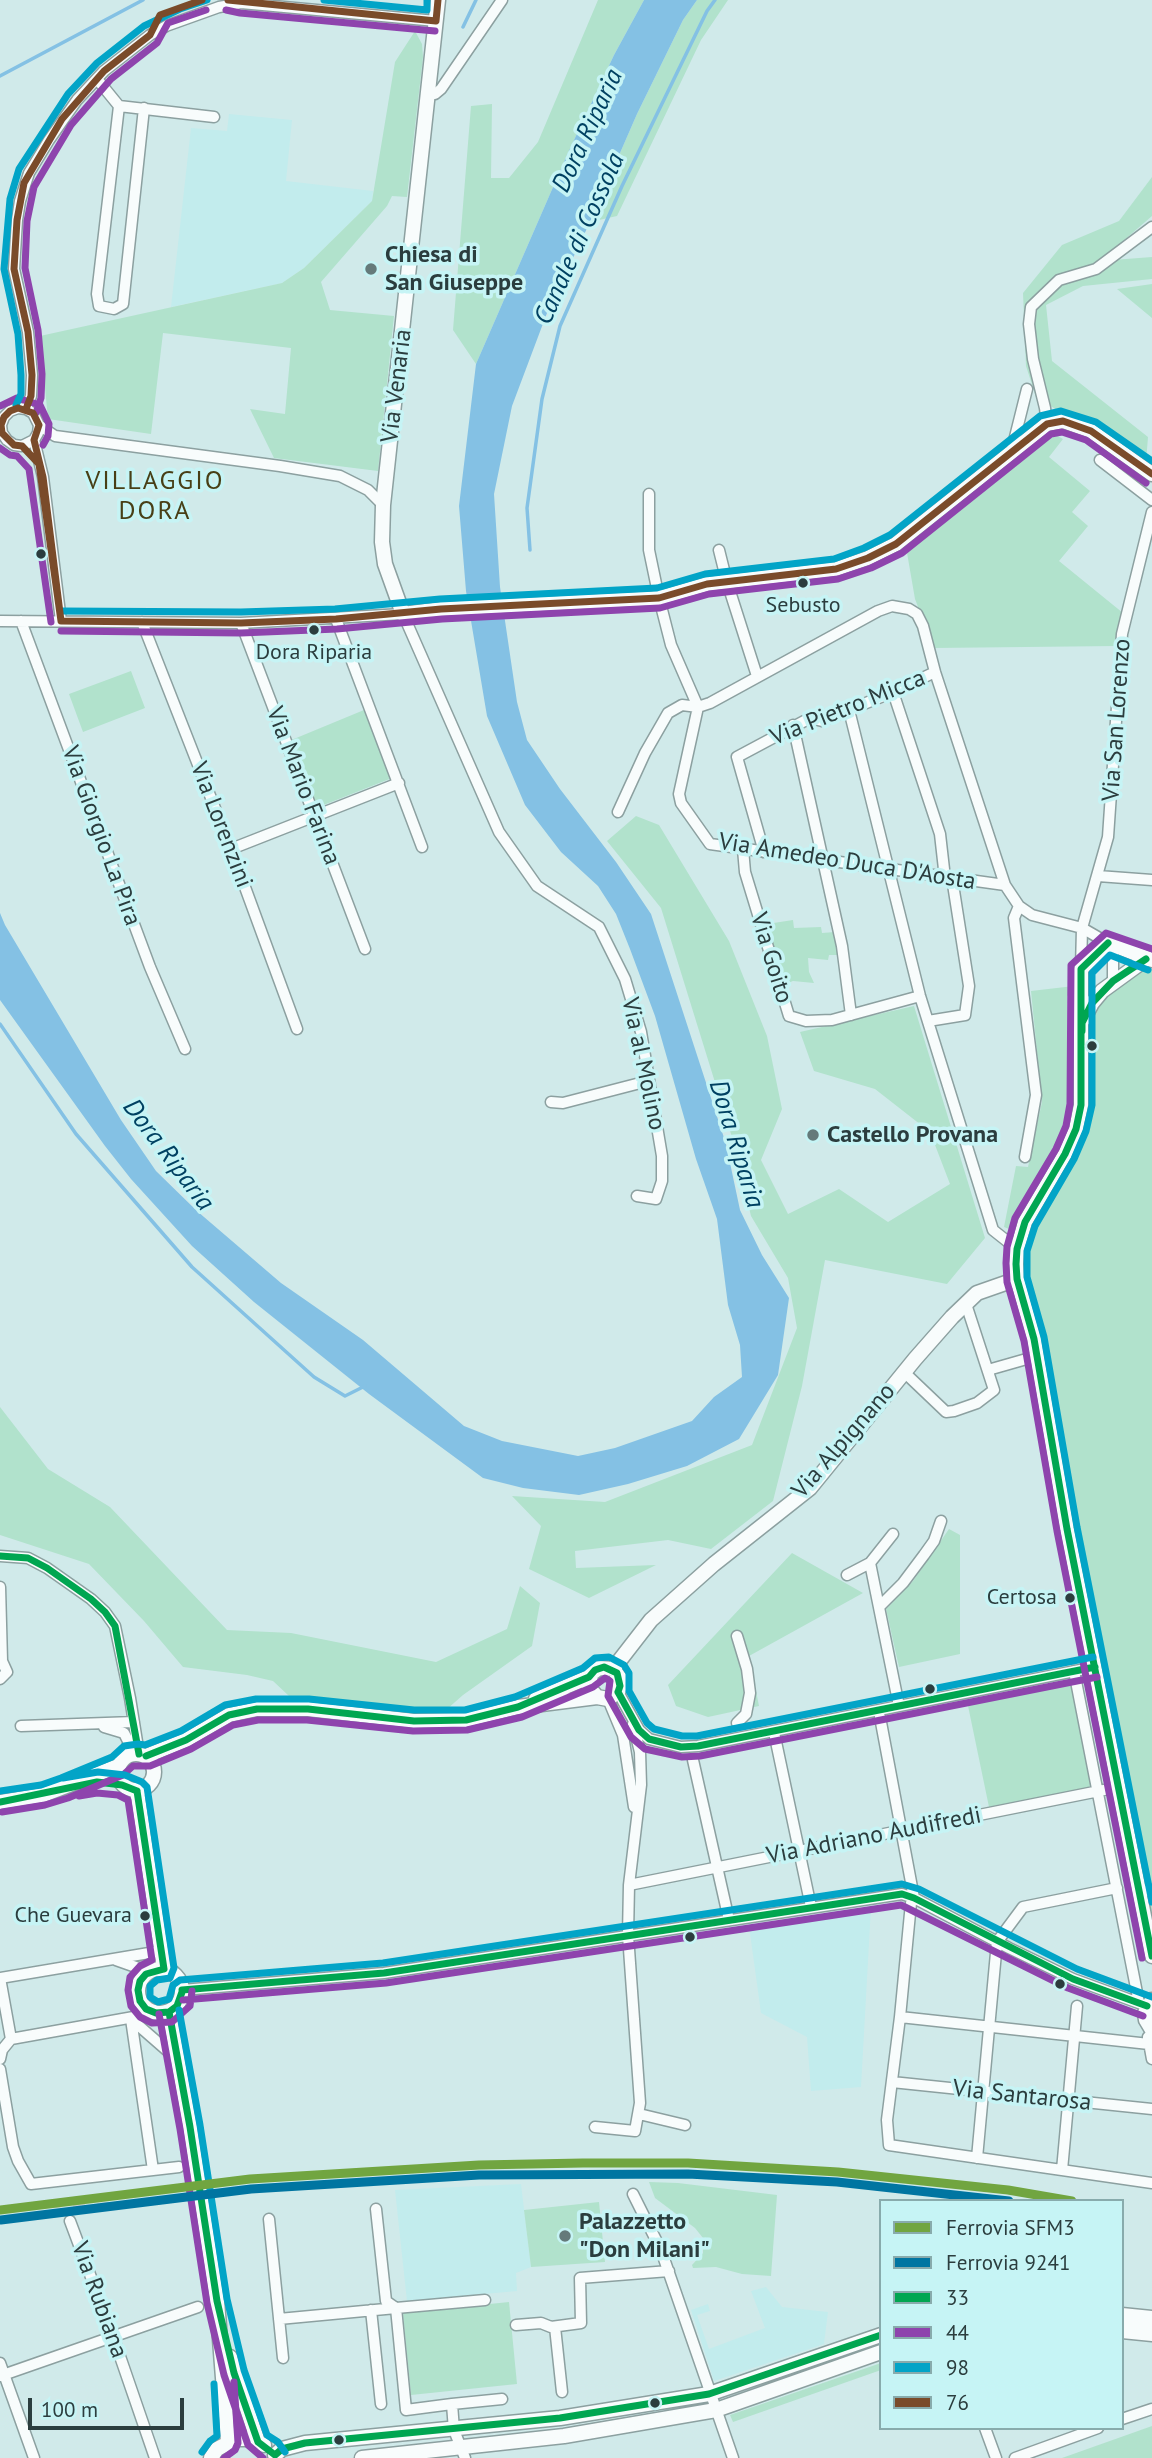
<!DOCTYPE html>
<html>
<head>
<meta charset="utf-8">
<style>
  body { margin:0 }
  #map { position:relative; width:1152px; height:2458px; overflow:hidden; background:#d0eaea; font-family:"PT Sans",sans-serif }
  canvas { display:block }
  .legend { position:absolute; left:879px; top:2199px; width:245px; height:231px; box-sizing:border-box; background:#c6f4f5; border:2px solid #88abac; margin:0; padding:9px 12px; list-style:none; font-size:21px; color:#2b3d3e }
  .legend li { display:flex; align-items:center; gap:14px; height:35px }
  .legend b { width:35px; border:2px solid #88abac }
  .scale { position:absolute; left:28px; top:2398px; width:156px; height:32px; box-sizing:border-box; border:4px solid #2b3d3e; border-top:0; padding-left:9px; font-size:21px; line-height:24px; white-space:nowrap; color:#2b3d3e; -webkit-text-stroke:5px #c6f4f5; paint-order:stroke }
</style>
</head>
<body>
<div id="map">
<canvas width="1152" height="2458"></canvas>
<ul class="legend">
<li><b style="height:9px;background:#71a540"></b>Ferrovia SFM3</li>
<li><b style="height:9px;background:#0075a1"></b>Ferrovia 9241</li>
<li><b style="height:9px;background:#00a651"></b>33</li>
<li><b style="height:9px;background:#8e44ad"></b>44</li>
<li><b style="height:9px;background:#02a4c7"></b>98</li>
<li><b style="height:9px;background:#7a4b2a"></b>76</li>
</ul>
<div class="scale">100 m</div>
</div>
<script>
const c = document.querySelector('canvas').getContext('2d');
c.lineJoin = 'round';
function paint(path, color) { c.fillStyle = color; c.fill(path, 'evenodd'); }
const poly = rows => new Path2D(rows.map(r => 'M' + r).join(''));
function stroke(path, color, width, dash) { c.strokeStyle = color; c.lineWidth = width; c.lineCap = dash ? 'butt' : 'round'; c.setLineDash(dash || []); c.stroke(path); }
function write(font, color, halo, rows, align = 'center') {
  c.font = font + ' "PT Sans",sans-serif'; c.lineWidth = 7; c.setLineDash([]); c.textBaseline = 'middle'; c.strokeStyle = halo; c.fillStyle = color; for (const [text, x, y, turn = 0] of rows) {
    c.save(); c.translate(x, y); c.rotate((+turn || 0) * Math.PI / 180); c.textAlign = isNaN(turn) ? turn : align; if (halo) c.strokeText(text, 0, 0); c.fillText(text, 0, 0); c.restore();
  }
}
const built = poly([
  [229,114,292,120,286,181,373,191,372,201,304,268,282,283,171,307,191,128,227,131],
  [871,1907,861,2087,811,2091,807,2037,761,2013,749,1926],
  [521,2184,531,2267,516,2273,517,2291,407,2301,395,2190],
  [766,2287,782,2307,828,2312,824,2344,714,2381,691,2310,708,2304,710,2311,697,2315,709,2349,765,2328,751,2291]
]);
const green = poly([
  [598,0,644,0,614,55,567,155,476,364,453,330,471,106,492,104,491,178,509,178,538,142],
  [697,0,728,0,701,40,617,216,590,222,637,114,683,20],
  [415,31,422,44,423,57,407,197,392,196,387,206,321,282,330,310,394,316,378,471,274,458,250,409,285,414,291,348,163,333,151,434,48,419,40,336,282,283,304,268,372,201,395,62],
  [1152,177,1152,216,1100,261,1152,257,1152,279,1083,286,1046,305,1052,361,1148,437,1146,462,1132,449,1062,413,1036,397,1026,366,1023,293,1062,245,1119,221],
  [1152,284,1152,318,1117,289],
  [1052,433,1063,439,1049,457,1090,491,1072,512,1088,526,1059,561,1123,613,1116,646,934,648,915,599,906,547],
  [131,671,145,708,83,732,69,694],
  [364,710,392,778,316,808,289,741],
  [636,816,659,825,729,941,767,1036,782,1109,761,1160,788,1214,839,1189,888,1222,950,1184,930,1132,875,1089,814,1071,800,1032,914,1006,985,1238,947,1284,825,1260,802,1386,773,1501,711,1549,668,1540,575,1551,576,1568,656,1565,589,1598,529,1569,541,1526,512,1496,605,1502,752,1445,797,1328,788,1278,751,1216,731,1134,661,908,607,841],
  [793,920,794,928,821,927,822,933,835,932,839,955,829,955,828,960,808,958,809,972,814,983,793,981,783,985,767,924],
  [1142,968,1152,969,1152,1921,1059,1449,1027,1266,1029,1239,1033,1224,1071,1160,1084,1131,1089,1105,1090,1016,1115,986],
  [1074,986,1074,991,1067,996,1067,1042,1076,1059,1070,1126,1058,1154,1037,1185,1014,1231,1004,1227,1016,1166,1028,1167,1042,1102,1031,991],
  [0,1407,48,1469,110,1507,227,1630,291,1633,436,1662,507,1629,520,1586,540,1603,532,1646,463,1695,446,1710,289,1696,273,1681,247,1675,183,1667,144,1621,89,1564,0,1535],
  [949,1529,960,1535,960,1654,899,1667,886,1609,913,1581],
  [792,1553,863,1593,749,1656,759,1706,708,1717,676,1706,668,1685],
  [1071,1681,1092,1787,989,1807,967,1701],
  [649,2182,678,2183,777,2195,771,2276,742,2274,716,2267,693,2268,692,2265,703,2253,703,2238,695,2228,655,2198],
  [599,2202,605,2262,531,2267,524,2210],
  [509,2302,517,2384,411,2395,403,2313],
  [881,2363,881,2370,733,2422,730,2415],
  [1152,2426,1152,2458,1062,2458]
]);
const water = poly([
  [644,0,697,0,683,20,637,114,590,222,547,313,512,406,494,494,500,587,517,702,527,740,560,789,616,862,651,914,726,1144,740,1210,762,1255,789,1298,778,1375,739,1439,687,1466,628,1484,579,1495,523,1488,483,1478,369,1394,254,1302,192,1246,131,1179,105,1146,0,1000,0,913,5,925,121,1120,156,1171,197,1211,281,1283,363,1340,464,1426,502,1441,578,1456,615,1448,692,1421,714,1397,742,1377,740,1345,728,1305,717,1219,696,1159,655,1016,630,949,616,914,598,886,561,852,525,805,487,716,466,591,459,506,476,364,567,155,614,55]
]);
const stream = poly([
  [463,27,476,0],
  [0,76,143,0],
  [530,550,527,508,542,399,560,326,622,186,707,11,715,0],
  [0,1024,76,1134,192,1267,314,1377,345,1396,365,1386]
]);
const minor = poly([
  [97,79,119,106,214,117],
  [428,94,435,94,441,89,502,0],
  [119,106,97,294,99,306,114,309,123,304,144,108],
  [26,409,31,396,32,375,28,332,14,269,17,220,20,201,29,173,49,140,77,100,104,71,150,35,166,26,219,7,241,3,436,21],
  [1047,424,1045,408,1033,359,1029,324,1031,307,1059,280,1096,269,1152,227],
  [39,425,38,433,34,440,22,446,14,445,7,440,2,433,1,425,4,417,10,411,18,408,26,409,33,413,39,425,55,436,280,466,340,476,368,490,383,505],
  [34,440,43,477,61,621],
  [1011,453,1027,389],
  [1100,460,1152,500],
  [649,494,649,550,659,598,671,645,698,707],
  [719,550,727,582,757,676],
  [336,619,422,847],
  [0,621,241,623,403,614,499,832,537,886,599,927,625,979,641,1032,662,1156,662,1181,656,1199,637,1196],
  [21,621,150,967,185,1049],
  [142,622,231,849,297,1029],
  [241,623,365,949],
  [893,692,940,834,945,878],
  [698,707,679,794,681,803,710,844,1005,885],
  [849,710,920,996,993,1230,1017,1249],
  [793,725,842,946,851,1015],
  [618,812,645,753,668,713,682,705,698,707,710,703,878,611,892,606,909,609,917,614,923,626,935,672,1005,885,1019,906,1032,915,1082,928,1108,943],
  [231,849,399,783],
  [743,849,745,872,789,1016,806,1021,832,1020,920,996],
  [764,852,737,757,810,718,822,721,893,692,935,672],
  [1098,876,1152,880],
  [1019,906,1014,918,1036,1095,1025,1157],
  [1113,945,1113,981],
  [1081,969,1082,928,1108,837,1122,634,1152,512],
  [928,1021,965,1015,969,986,952,878],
  [551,1102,563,1103,648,1081],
  [988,1370,1037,1356],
  [904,1372,946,1412,954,1411,977,1403,994,1390,966,1304],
  [893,1534,870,1563,899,1706],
  [0,1556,28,1558,47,1568,91,1599,105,1612,115,1626,130,1698,139,1754],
  [847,1575,870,1563],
  [0,1587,2,1661,7,1672,0,1679],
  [879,1607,903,1583,924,1555,934,1541,941,1521],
  [737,1636,747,1669,750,1693,746,1714,737,1723],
  [1074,1671,1139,2003],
  [618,1692,639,1730,649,1739,681,1747,698,1746,1095,1667],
  [608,1699,623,1735,634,1807],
  [880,1717,914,1898,911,1903,900,2017,887,2120,889,2145,1152,2183],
  [21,1726,134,1722],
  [104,1727,124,1733,128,1741,128,1756],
  [775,1737,811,1907],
  [693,1760,729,1920],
  [629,1885,1119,1787],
  [1139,1892,1152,1890],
  [116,1960,150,1972],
  [0,1978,11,2039,156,2013],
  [0,1978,161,1951],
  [182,1990,384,1973,902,1894,914,1898,1009,1948,1073,1979,1147,2006],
  [900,2017,1149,2044],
  [131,2019,153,2170],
  [131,2019,178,2060],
  [1148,2037,1152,2059],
  [0,2059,2,2050,11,2039],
  [0,2069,13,2147,18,2161,31,2184,179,2167],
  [892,2082,1152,2109],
  [639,2114,685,2125],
  [595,2127,635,2131,640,2103,628,1935,629,1885,641,1785,640,1752,633,1724],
  [977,2158,997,1942,1023,1907,1117,1888],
  [1062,2170,1077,2006],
  [633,2194,661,2250,733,2458],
  [376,2209,386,2301,396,2308],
  [269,2219,283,2358],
  [70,2221,113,2336,155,2458],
  [371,2310,381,2404],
  [1122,2313,1152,2316],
  [279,2319,396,2308],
  [516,2325,541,2323,551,2327,581,2323,580,2278,669,2271],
  [555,2327,562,2392],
  [1122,2333,1152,2336],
  [0,2363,34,2458],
  [0,2376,198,2307],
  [452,2404,502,2399],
  [1122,2419,1152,2409],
  [985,2428,996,2458],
  [465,2458,454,2430,452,2404,406,2410,396,2308,485,2300],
  [1015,2458,1098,2428]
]);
const tertiary = poly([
  [438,0,383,505,382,542,385,564,403,614,441,609,659,598,707,584,836,569,868,558,896,544,1047,424,1063,421,1091,431,1152,474],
  [1152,960,1108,943,1081,969,1081,1105,1076,1129,1065,1154,1025,1222,1017,1249,1016,1264,1017,1279,1034,1339,1067,1529,1152,1956],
  [1083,1020,1092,1003,1102,991,1146,959],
  [613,1669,651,1620,714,1564,810,1488,915,1359,952,1317,977,1293,1017,1279],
  [536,1699,589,1677],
  '118 1772a18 18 0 1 1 36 0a18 18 0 1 1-36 0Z',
  [146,1756,186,1740,229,1715,257,1709,308,1709,414,1721,466,1720,518,1707,597,1697,608,1699,618,1692,620,1686,620,1678,613,1669,599,1668,591,1674,589,1688,597,1697],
  [137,1791,164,1969],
  [0,1802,43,1795,118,1766],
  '138 1991a22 22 0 1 1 44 0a22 22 0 1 1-44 0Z',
  [1152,2000,1145,2013,1146,2020,1152,2030],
  [169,2012,190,2127,217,2301,228,2442],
  [1122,2322,1152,2326],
  [230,2357,258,2442],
  [275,2455,282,2449,305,2443,560,2418,709,2394,881,2335],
  [211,2458,217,2449,236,2439,252,2439,264,2445],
  [362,2458,564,2436,716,2410,881,2352]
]);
const rail = poly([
  [25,2207,108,2204]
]);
const bus1 = poly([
  [1108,943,1081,969,1081,1105,1076,1129,1065,1154,1025,1222,1017,1249,1016,1264,1017,1279,1034,1339,1067,1529,1152,1956],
  [1082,1031,1082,1023,1092,1003,1113,981,1146,959],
  [0,1556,28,1558,47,1568,91,1599,105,1612,115,1626,139,1754],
  [618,1692,639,1730,649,1739,681,1747,698,1746,1095,1667],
  [146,1756,186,1740,229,1715,257,1709,308,1709,414,1721,466,1720,518,1707,589,1677,595,1670,604,1667,617,1673,620,1686,618,1692],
  [137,1791,164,1969],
  [0,1802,97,1782,122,1785,137,1791],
  [164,1969,146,1974,140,1981,138,1990,140,2001,146,2009,156,2013,169,2012,177,2006,182,1992],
  [182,1990,384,1973,902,1894,914,1898,1073,1979,1147,2006],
  [169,2012,190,2127,217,2301,234,2373,258,2442,275,2455],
  [275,2455,282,2449,305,2443,560,2418,709,2394,881,2335]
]);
const bus2 = poly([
  [226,10,240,13,435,31],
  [0,406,17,398,40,405,49,424,48,436,43,445],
  [36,413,41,398,42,374,38,330,25,268,27,221,34,187,71,125,111,79,157,43,168,23,206,10],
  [0,448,10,455,17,456,29,469,51,622],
  [61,631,241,633,337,629,442,619,660,608,709,594,838,579,871,568,902,553,1051,434,1062,432,1086,440,1146,483],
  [79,1796,97,1793,118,1795,128,1800,152,1960,140,1966,130,1977,128,1990,131,2006,140,2017,152,2023,172,2022,190,2006,192,1991],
  [2,1812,45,1805,68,1798,123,1775,133,1766,150,1766,191,1749,233,1725,258,1720,307,1720,413,1731,467,1730,522,1717,593,1687,605,1678,610,1681,608,1696,631,1737,645,1749,682,1757,700,1756,1097,1677],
  [1142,1958,1057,1531,1024,1341,1007,1282,1006,1263,1007,1247,1015,1218,1056,1149,1066,1126,1070,1104,1071,965,1106,933,1152,949],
  [183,2000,386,1983,901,1905,1068,1988,1143,2016],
  [159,2014,180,2129,207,2303,224,2375,248,2445,263,2458],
  [224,2458,235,2450,238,2443,234,2382]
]);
const bus3 = poly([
  [324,0,427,10,427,0],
  [16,405,21,394,21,375,18,334,4,269,10,199,19,169,68,94,97,63,144,26,180,9,207,0],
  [61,611,241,612,335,609,440,599,657,588,705,574,834,559,864,548,890,535,1040,416,1061,411,1096,422,1152,461],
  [1148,970,1110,955,1092,973,1092,1105,1086,1131,1074,1159,1035,1226,1027,1251,1027,1277,1044,1337,1077,1527,1152,1902],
  [63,1778,98,1772,125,1775,142,1782,147,1787,174,1968,170,1978,157,1980,150,1986,150,1997,158,2002,169,1999,173,1985,180,1980,383,1963,902,1884,919,1889,1077,1969,1152,1997],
  [0,1791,41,1785,61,1778,112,1757,124,1746,138,1744,145,1745,181,1731,225,1705,256,1699,309,1699,414,1710,465,1710,515,1697,583,1668,595,1658,609,1657,624,1665,629,1673,629,1691,647,1723,654,1729,682,1736,697,1736,1093,1657],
  [179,2010,200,2125,227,2299,244,2370,267,2435,278,2442,285,2452],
  [202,2452,210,2441,217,2436,214,2384]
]);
const bus4 = poly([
  [228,0,436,21,438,0],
  [18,408,33,413,39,425,34,440,43,477,61,621,39,464,22,446,14,445,2,433,1,425,4,417,10,411,18,408],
  [26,409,31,396,32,375,28,332,14,269,17,220,24,183,62,119,104,71,150,35,160,15,202,0],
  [61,621,241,623,336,619,441,609,659,598,707,584,836,569,868,558,896,544,1047,424,1063,421,1091,431,1152,474]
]);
const rail1 = poly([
  [0,2210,250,2179,479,2165,583,2163,688,2163,838,2172,1008,2190,1072,2201]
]);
const rail2 = poly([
  [1,2220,251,2189,479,2175,688,2174,837,2182,1009,2201]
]);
const markers = [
  [371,269,7,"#657a7a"],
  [41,554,6,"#2b3d3e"],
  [803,583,6,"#2b3d3e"],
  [314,630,6,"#2b3d3e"],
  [1092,1046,6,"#2b3d3e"],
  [813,1135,7,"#657a7a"],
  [1070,1598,6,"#2b3d3e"],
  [930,1689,6,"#2b3d3e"],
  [145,1916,6,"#2b3d3e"],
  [690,1937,6,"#2b3d3e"],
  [1060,1984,6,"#2b3d3e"],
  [565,2236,7,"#657a7a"],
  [655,2403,6,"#2b3d3e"],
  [339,2440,6,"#2b3d3e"]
];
const busNames = [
  ["Sebusto",803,606],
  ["Dora Riparia",314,653],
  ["Certosa",1057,1598,"right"],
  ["Che Guevara",132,1916,"right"]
];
const poiNames = [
  ["Chiesa di",385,255],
  ["San Giuseppe",385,283],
  ["Castello Provana",827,1135],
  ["Palazzetto",579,2222],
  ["\"Don Milani\"",579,2250]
];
const streetNames = [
  ["Via Venaria",397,386,-83],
  ["Via Pietro Micca",848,708,-22],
  ["Via San Lorenzo",1117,720,-86],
  ["Via Mario Farina",303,786,69],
  ["Via Lorenzini",221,825,69],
  ["Via Giorgio La Pira",101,836,70],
  ["Via Amedeo Duca D'Aosta",847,862,9],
  ["Via Goito",771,958,73],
  ["Via al Molino",643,1064,78],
  ["Via Alpignano",844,1441,-49],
  ["Via Adriano Audifredi",874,1836,-11],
  ["Via Santarosa",1022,2096,6],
  ["Via Rubiana",99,2300,70]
];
const waterNames = [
  ["Dora Riparia",588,131,-65],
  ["Canale di Cossola",580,239,-66],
  ["Dora Riparia",736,1144,73],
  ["Dora Riparia",168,1155,53]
];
const neighbourhoodNames = [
  ["VILLAGGIO",155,482],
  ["DORA",155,512]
];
paint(built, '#c2eced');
paint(green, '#b1e2cc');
paint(water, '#84c1e4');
stroke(stream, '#84c1e4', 3.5);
stroke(minor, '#8ca0a0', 13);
stroke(tertiary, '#8ca0a0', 17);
stroke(minor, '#f8fcfc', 10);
stroke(tertiary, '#f8fcfc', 14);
stroke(rail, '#cdd4d4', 3.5, [12, 12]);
stroke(bus1, '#00a651', 7);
stroke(bus2, '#8e44ad', 7);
stroke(bus3, '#02a4c7', 7);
stroke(bus4, '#7a4b2a', 7);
stroke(rail1, '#71a540', 9);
stroke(rail2, '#0075a1', 9);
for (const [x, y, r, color] of markers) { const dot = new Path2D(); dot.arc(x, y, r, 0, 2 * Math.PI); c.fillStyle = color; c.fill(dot); stroke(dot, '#c6f4f5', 2.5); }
write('22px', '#2b3d3e', '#c6f4f5', busNames);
write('bold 24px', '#2b3d3e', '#c6f4f5', poiNames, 'left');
write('24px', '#2b3d3e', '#c6f4f5', streetNames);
write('italic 26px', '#004162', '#c6f4f5', waterNames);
c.letterSpacing = '2px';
write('26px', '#483f16', '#c6f4f5', neighbourhoodNames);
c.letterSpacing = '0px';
</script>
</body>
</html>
